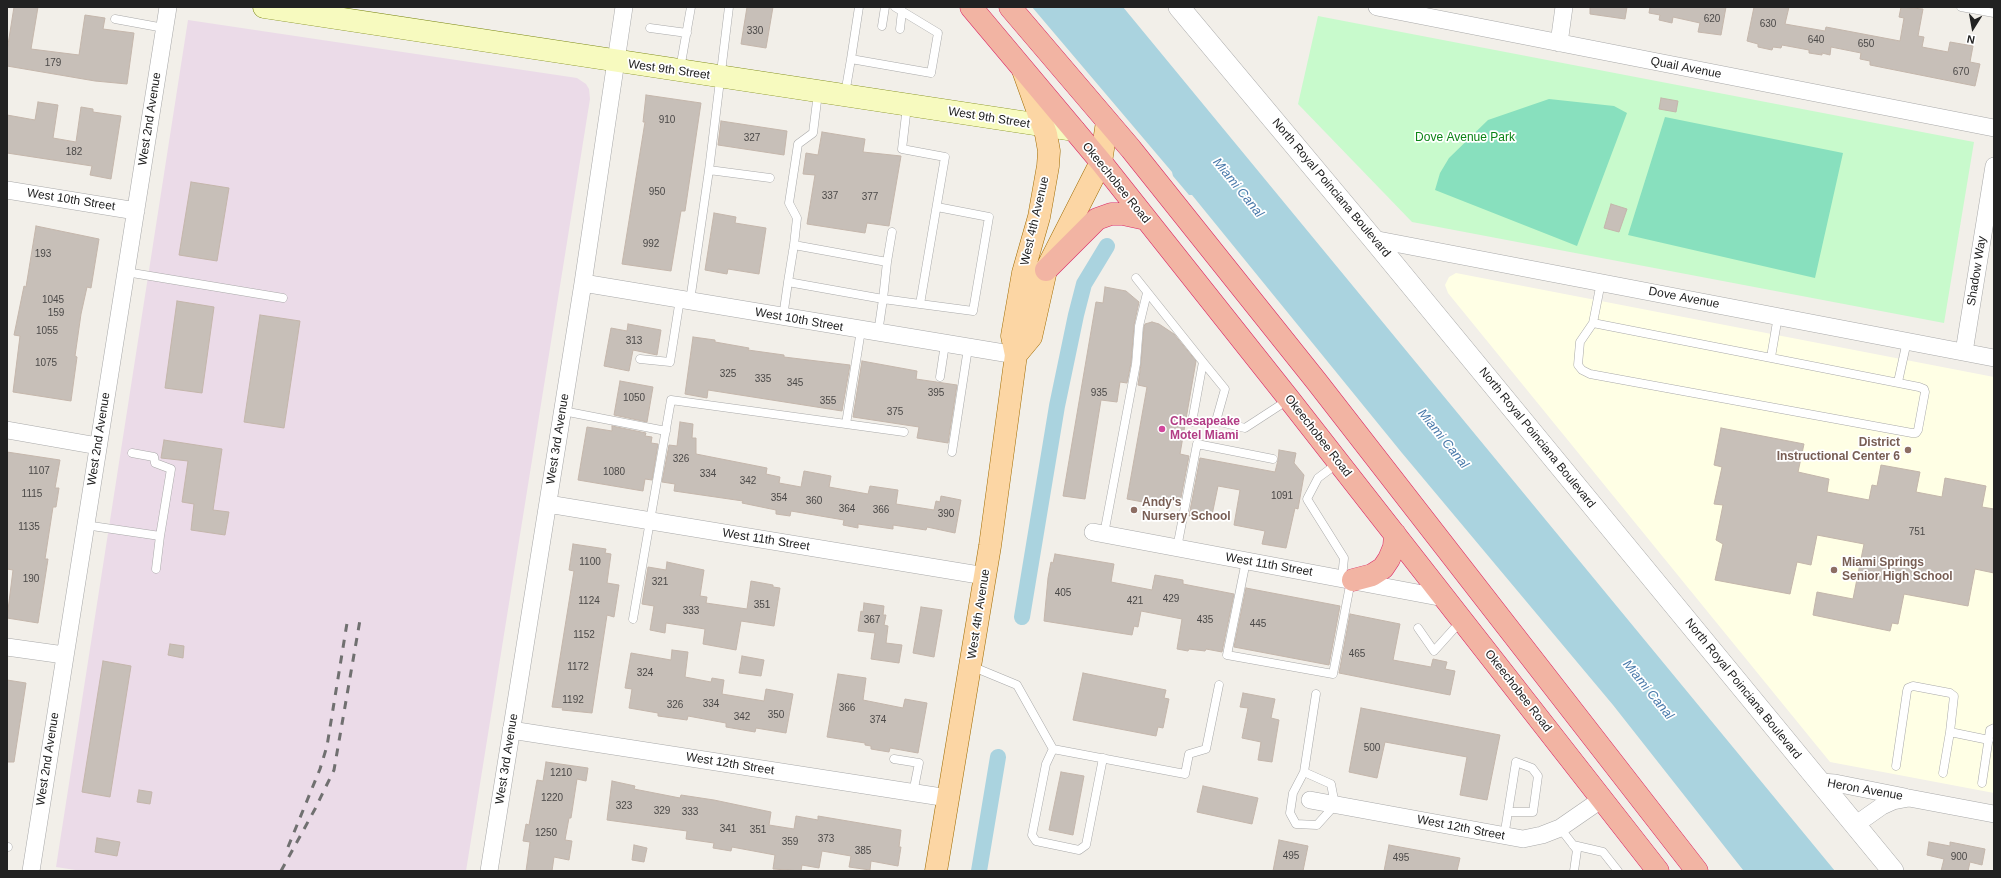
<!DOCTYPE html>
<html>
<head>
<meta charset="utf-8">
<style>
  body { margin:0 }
  #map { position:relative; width:2001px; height:878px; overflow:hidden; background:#f2efe9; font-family:Helvetica,sans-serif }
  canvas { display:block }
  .frame { position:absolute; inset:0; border:8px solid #222; pointer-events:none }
  .north { position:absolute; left:1953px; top:8px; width:40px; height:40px; -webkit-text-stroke:3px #fff; paint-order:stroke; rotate:191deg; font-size:11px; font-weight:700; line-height:16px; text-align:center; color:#222 }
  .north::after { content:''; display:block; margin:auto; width:14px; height:18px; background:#222; clip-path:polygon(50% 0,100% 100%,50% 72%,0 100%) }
</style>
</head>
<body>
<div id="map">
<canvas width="2001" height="878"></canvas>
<div class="frame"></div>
<div class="north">N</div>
</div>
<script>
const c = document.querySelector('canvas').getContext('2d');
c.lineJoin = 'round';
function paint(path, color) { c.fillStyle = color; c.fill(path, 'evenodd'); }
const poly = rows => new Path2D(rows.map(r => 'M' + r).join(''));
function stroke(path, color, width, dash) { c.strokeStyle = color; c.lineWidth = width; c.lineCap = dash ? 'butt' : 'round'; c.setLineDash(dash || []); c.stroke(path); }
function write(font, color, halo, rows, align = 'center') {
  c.font = font + ' Helvetica,sans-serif'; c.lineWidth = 3.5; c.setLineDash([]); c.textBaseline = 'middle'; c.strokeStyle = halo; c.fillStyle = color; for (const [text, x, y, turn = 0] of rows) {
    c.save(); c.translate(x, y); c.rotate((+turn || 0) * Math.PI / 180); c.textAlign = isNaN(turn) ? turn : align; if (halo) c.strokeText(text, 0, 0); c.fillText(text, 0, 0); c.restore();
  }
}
const industrial = poly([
  [188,20,577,78,586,84,589,89,590,99,466,871,82,871,56,867]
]);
const education = poly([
  [1456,273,1994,377,1994,793,1830,762,1448,293,1445,285,1449,277]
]);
const park = poly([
  [1318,16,1974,142,1944,323,1412,222,1298,104]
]);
const pitch = poly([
  [1549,99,1614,106,1627,113,1577,246,1435,190,1440,173,1449,158,1488,120],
  [1665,117,1843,153,1815,278,1628,235]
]);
const water = poly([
  [1032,7,1123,7,1835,871,1743,870,1613,705,1402,453,1192,195,1189,195,1173,176,1172,172]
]);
const canal = poly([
  [1022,617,1057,406,1076,315,1084,284,1107,246],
  [979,871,998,757]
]);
const building = poly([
  [14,7,38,7,31,49,79,55,85,15,105,18,103,29,134,33,127,84,95,81,7,66,7,51,14,7],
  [747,7,773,7,766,48,741,44,747,7],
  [1590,7,1627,7,1625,19,1590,14,1590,7],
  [1650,7,1726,7,1721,35,1698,32,1700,23,1673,17,1672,23,1659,20,1660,15,1649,13,1650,7],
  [1754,7,1789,7,1785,24,1825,31,1826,27,1900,41,1904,18,1899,17,1901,7,1923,9,1918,36,1924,37,1922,47,1948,52,1950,42,1973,46,1970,62,1980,64,1975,86,1870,65,1870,61,1860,59,1861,53,1831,47,1830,55,1822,53,1822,55,1809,53,1809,50,1782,45,1781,48,1773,47,1772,50,1758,47,1758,44,1747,41,1754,7],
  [646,95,701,103,685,211,681,211,671,271,622,264,645,122,643,122,646,95],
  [1661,98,1678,101,1676,112,1659,109,1661,98],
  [38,102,58,105,53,138,76,142,81,107,93,109,93,112,121,116,111,179,90,175,92,166,7,153,7,115,35,120,38,102],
  [721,121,787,131,784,155,718,145,721,121],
  [822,132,865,139,863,152,901,156,889,226,867,223,865,233,807,224,815,175,803,174,806,153,818,155,822,132],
  [191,182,229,188,217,261,179,255,191,182],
  [1611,204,1627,209,1619,232,1604,228,1611,204],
  [714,213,736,217,735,223,766,228,759,274,728,269,727,274,705,270,714,213],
  [36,226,99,239,91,288,87,287,81,314,75,356,77,357,71,401,13,392,20,336,14,335,24,286,26,287,36,226],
  [1105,287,1126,291,1139,302,1134,325,1131,363,1127,383,1120,382,1117,402,1101,400,1085,499,1063,496,1096,302,1103,303,1105,287],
  [177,301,214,307,202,393,165,388,177,301],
  [260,315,300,321,284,428,244,422,260,315],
  [1152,322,1159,324,1174,334,1196,361,1180,454,1189,456,1180,503,1166,500,1164,506,1127,499,1147,387,1138,385,1141,364,1144,327,1145,324,1152,322],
  [628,324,661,330,657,355,633,350,629,371,604,366,611,328,627,331,628,324],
  [693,337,715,340,715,342,749,348,748,350,784,355,784,357,850,365,842,411,708,390,707,398,685,394,693,337],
  [862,361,917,371,916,379,957,385,948,443,917,438,919,427,853,417,862,361],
  [620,381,653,387,647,422,614,415,620,381],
  [680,422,693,424,692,438,696,438,696,454,767,468,766,474,780,477,779,483,801,487,804,471,831,476,829,487,868,494,870,486,898,490,896,504,934,510,936,501,940,502,941,496,961,500,955,533,927,527,926,530,893,525,893,529,858,524,858,528,843,525,844,520,791,511,790,516,776,514,776,510,742,503,743,501,674,491,675,484,662,482,669,445,677,446,680,422],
  [612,426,646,433,645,436,652,437,651,443,658,444,652,480,645,479,643,491,578,480,587,427,612,431,612,426],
  [1721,428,1804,444,1798,472,1829,479,1827,492,1869,500,1872,485,1877,486,1881,465,1920,472,1916,492,1942,497,1945,478,1986,486,1982,507,1994,509,1994,573,1975,569,1968,606,1904,594,1898,624,1892,623,1890,631,1813,615,1817,592,1853,599,1864,544,1817,535,1811,565,1797,562,1790,594,1715,580,1723,544,1716,540,1723,505,1714,504,1722,467,1714,465,1721,428],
  [164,440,222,449,213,510,229,512,225,535,191,530,194,504,182,502,188,461,161,458,164,440],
  [1279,450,1296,453,1294,463,1304,475,1298,509,1295,508,1286,548,1262,544,1265,531,1234,525,1240,490,1218,486,1211,520,1189,516,1200,458,1275,472,1278,460,1279,450],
  [7,452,60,460,55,488,59,488,56,507,53,507,45,559,48,559,38,623,7,618,13,570,7,569,7,452],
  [573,544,606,549,605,553,611,554,607,583,619,585,614,617,607,615,592,713,562,710,563,708,552,707,574,571,569,570,573,544],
  [1055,554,1114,564,1111,582,1152,590,1155,575,1183,580,1183,584,1234,594,1222,652,1206,649,1205,651,1189,649,1188,651,1177,649,1182,619,1141,611,1138,627,1134,626,1132,635,1044,621,1048,578,1051,562,1053,563,1055,554],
  [667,562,704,570,700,596,707,597,706,603,747,609,751,581,773,585,773,587,780,588,774,626,741,621,736,650,703,644,705,629,666,623,665,633,650,630,654,606,642,604,648,567,666,570,667,562],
  [1246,588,1340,606,1329,665,1234,647,1246,588],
  [864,603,884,606,883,615,886,615,884,625,888,626,886,643,902,645,899,663,871,659,875,633,858,631,861,611,863,612,864,603],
  [921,607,942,610,934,657,913,653,921,607],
  [1350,614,1400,624,1393,660,1431,667,1433,659,1447,662,1445,669,1455,671,1450,695,1339,673,1350,614],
  [170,644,184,646,183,658,168,655,170,644],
  [672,650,688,652,685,677,711,682,712,678,724,680,722,694,764,701,766,689,793,694,786,733,756,728,755,732,726,727,726,723,688,716,687,720,658,716,658,713,629,708,632,689,625,688,631,653,671,660,672,650],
  [742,656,764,660,761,676,739,673,742,656],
  [103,661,131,666,110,797,82,792,103,661],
  [1083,673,1166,690,1164,698,1169,699,1163,728,1158,727,1156,736,1073,720,1083,673],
  [838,674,866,678,863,700,903,708,905,699,927,703,918,753,890,748,889,752,871,749,871,746,865,745,865,743,827,737,838,674],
  [7,680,26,683,14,762,7,762,7,680],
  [1243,693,1275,699,1271,718,1279,720,1272,762,1258,760,1261,742,1242,738,1248,708,1240,707,1243,693],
  [1361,708,1500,735,1487,800,1460,795,1467,757,1385,742,1377,778,1349,772,1361,708],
  [546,762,588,768,586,781,577,779,571,818,569,818,565,840,572,841,569,860,554,857,552,871,526,871,530,842,523,841,526,824,529,825,537,780,543,781,546,762],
  [1061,772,1084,776,1073,835,1049,830,1061,772],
  [612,781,635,786,634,789,680,798,681,795,714,800,771,812,769,825,794,829,796,816,818,820,818,816,901,830,899,847,901,847,898,866,871,861,870,870,849,867,851,856,822,851,819,868,802,865,801,871,773,869,775,855,732,847,731,851,713,848,714,843,686,839,687,831,607,820,612,781],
  [1203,786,1258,798,1252,824,1197,812,1203,786],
  [139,790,152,792,150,804,137,802,139,790],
  [97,838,120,842,117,856,95,852,97,838],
  [1279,840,1308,846,1303,871,1273,871,1279,840],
  [1929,842,1950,846,1950,842,1985,849,1982,865,1970,862,1968,871,1941,871,1944,859,1927,855,1929,842],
  [634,845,647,848,644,862,632,860,634,845],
  [1389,845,1460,858,1457,871,1384,871,1389,845]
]);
const service = poly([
  [729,7,709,170,770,178],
  [1961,7,1994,13],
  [115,19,164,28],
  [882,26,885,7],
  [650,28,687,33],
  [900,29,902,11],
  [851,59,859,7],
  [680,69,691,7],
  [845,94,851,59,931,73,938,33,895,7],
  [794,245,887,262,883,299,788,282,794,245],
  [794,245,797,218,789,203,798,144,813,133,818,93],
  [887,262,892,232],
  [126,272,283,298],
  [1136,278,1203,362],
  [690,301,709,170],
  [920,304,973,311,989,217,937,207],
  [783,317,788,282],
  [1593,323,1919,387,1924,389,1925,392,1918,430,1916,433,1912,433,1590,374,1582,370,1578,365,1580,342,1593,323,1601,282],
  [861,330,846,424,904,432],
  [878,333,883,299,920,304,945,157,902,149,907,106],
  [1771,357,1778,316],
  [640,359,670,362,680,299],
  [940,377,945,344],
  [1898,382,1907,341],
  [563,411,666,431],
  [1192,422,1203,362,1225,389,1216,421,1245,428,1288,400],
  [952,452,968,348],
  [132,453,154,457,155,463,171,469,160,536],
  [1338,463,1318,478,1307,499,1344,558,1342,578],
  [85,525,160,536,156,569],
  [1104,534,1136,364,1139,326,1147,293],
  [1177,548,1197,444,1273,459],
  [1246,561,1227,655,1333,674,1351,580],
  [633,619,671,400,846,424],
  [1418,628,1434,651,1461,621],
  [971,666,1017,685,1053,749,1185,774,1189,754,1206,749,1219,685],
  [1053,749,1046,764,1032,835,1036,841,1079,850,1086,845,1103,758],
  [894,759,919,763,913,793],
  [1896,766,1907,691,1908,688,1913,686,1950,693,1954,696,1950,732,1989,740],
  [1304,772,1293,793,1290,813,1296,824,1317,825,1335,805,1331,784,1304,772,1316,694],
  [1943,773,1950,732],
  [1982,783,1990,730,1994,728],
  [1560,828,1577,850,1574,871],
  [1504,837,1516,762,1532,768,1538,776,1533,812,1508,812],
  [1573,845,1603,852,1618,871],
  [7,847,8,847]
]);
const minor = poly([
  [1377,7,1994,128],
  [1559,43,1564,7],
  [7,190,136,211],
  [1373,239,1994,358],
  [583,283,1016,355],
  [1964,352,1994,166],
  [7,430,98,446],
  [548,504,985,576],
  [1093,532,1444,598],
  [7,647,64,655],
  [511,730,948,798],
  [1820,782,1835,783,1905,797],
  [1310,800,1523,839,1542,835,1560,828,1602,799],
  [1855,825,1882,806,1893,801,1909,798,1994,814],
  [31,871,168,7],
  [489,871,583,283,624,7]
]);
const tertiary = poly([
  [1179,7,1373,239,1893,871]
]);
const secondary = poly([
  [264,7,1074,130]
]);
const primary = poly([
  [1016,355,1031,337,1046,270,1101,162,1107,122],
  [936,871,990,546,1016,355,1012,336,1023,273,1039,217,1048,166,1049,151,1046,134,1023,70]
]);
const trunk = poly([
  [971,7,1101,162,1289,399,1658,871],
  [1010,7,1131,149,1317,382,1697,871],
  [1046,270,1097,219,1111,214,1123,214,1146,219],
  [1353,580,1372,575,1383,568,1389,559,1394,547,1395,534]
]);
const rail = poly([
  [288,847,320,769,327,746,348,617],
  [281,871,315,809,334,770,360,620]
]);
const markers = [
  [1162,429,4,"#d1479c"],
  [1908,450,4,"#8d6e63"],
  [1134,510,4,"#8d6e63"],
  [1834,570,4,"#8d6e63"]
];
const numberNames = [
  ["620",1712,19],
  ["630",1768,24],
  ["330",755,31],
  ["640",1816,40],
  ["650",1866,44],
  ["179",53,63],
  ["670",1961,72],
  ["910",667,120],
  ["327",752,138],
  ["182",74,152],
  ["950",657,192],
  ["337",830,196],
  ["377",870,197],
  ["992",651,244],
  ["193",43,254],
  ["1045",53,300],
  ["159",56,313],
  ["1055",47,331],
  ["313",634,341],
  ["1075",46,363],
  ["325",728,374],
  ["335",763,379],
  ["345",795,383],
  ["395",936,393],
  ["935",1099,393],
  ["1050",634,398],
  ["355",828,401],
  ["375",895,412],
  ["326",681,459],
  ["1107",39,471],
  ["1080",614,472],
  ["334",708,474],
  ["342",748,481],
  ["1115",32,494],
  ["1091",1282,496],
  ["354",779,498],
  ["360",814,501],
  ["364",847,509],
  ["366",881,510],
  ["390",946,514],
  ["1135",29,527],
  ["751",1917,532],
  ["1100",590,562],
  ["190",31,579],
  ["321",660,582],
  ["405",1063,593],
  ["429",1171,599],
  ["1124",589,601],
  ["421",1135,601],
  ["351",762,605],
  ["333",691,611],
  ["367",872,620],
  ["435",1205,620],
  ["445",1258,624],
  ["1152",584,635],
  ["465",1357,654],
  ["1172",578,667],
  ["324",645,673],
  ["1192",573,700],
  ["334",711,704],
  ["326",675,705],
  ["366",847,708],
  ["350",776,715],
  ["342",742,717],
  ["374",878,720],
  ["500",1372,748],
  ["1210",561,773],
  ["1220",552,798],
  ["323",624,806],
  ["329",662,811],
  ["333",690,812],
  ["341",728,829],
  ["351",758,830],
  ["1250",546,833],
  ["373",826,839],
  ["359",790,842],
  ["385",863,851],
  ["495",1291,856],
  ["900",1959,857],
  ["495",1401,858]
];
const streetNames = [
  ["Quail Avenue",1686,68,11],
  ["West 9th Street",669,70,8],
  ["West 9th Street",989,118,9],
  ["West 2nd Avenue",150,119,-81],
  ["Okeechobee Road",1116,183,51],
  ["North Royal Poinciana Boulevard",1331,188,50],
  ["West 10th Street",71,200,9],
  ["West 4th Avenue",1035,221,-77],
  ["Shadow Way",1977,271,-81],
  ["Dove Avenue",1684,298,11],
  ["West 10th Street",799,320,10],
  ["Okeechobee Road",1318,436,52],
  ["North Royal Poinciana Boulevard",1537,438,51],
  ["West 2nd Avenue",99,439,-81],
  ["West 3rd Avenue",558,439,-81],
  ["West 11th Street",766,540,9],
  ["West 11th Street",1269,565,10],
  ["West 4th Avenue",979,614,-81],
  ["North Royal Poinciana Boulevard",1743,689,51],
  ["Okeechobee Road",1518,691,52],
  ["West 2nd Avenue",48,759,-81],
  ["West 3rd Avenue",507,759,-81],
  ["West 12th Street",730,764,9],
  ["Heron Avenue",1865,790,10],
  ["West 12th Street",1461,828,11]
];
const parkNames = [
  ["Dove Avenue Park",1465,138]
];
const hotelNames = [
  ["Chesapeake",1170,422],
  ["Motel Miami",1170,436]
];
const educationNames = [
  ["District",1900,443,"right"],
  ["Instructional Center 6",1900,457,"right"],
  ["Andy's",1142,503],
  ["Nursery School",1142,517],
  ["Miami Springs",1842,563],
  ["Senior High School",1842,577]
];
const waterNames = [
  ["Miami Canal",1238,188,51],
  ["Miami Canal",1443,439,51],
  ["Miami Canal",1648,690,51]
];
paint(industrial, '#ebdbe8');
paint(education, '#ffffe5');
paint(park, '#c8facc');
paint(pitch, '#88e0be');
paint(water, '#aad3df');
stroke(canal, '#aad3df', 16);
paint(building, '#c7bfb8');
stroke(building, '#c4b6ab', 1);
stroke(service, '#a9a9a9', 9);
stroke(minor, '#a9a9a9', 18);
stroke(tertiary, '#a9a9a9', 22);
stroke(secondary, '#707d05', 23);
stroke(primary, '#a06b00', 23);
stroke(trunk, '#dc2a67', 23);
stroke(service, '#fff', 8);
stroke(minor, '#fff', 17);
stroke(tertiary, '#fff', 21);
stroke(secondary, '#f7fabf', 22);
stroke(primary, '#fcd6a4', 22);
stroke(trunk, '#f2b4a3', 22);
stroke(rail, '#707070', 3, [8, 8]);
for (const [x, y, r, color] of markers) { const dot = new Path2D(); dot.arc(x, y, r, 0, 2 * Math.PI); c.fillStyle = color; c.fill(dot); stroke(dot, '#fff', 1.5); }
write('10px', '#4b4948', null, numberNames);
write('12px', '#222', '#fff', streetNames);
write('12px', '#0c8416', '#fff', parkNames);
write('bold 12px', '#b23c85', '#fff', hotelNames, 'left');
write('bold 12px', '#785e54', '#fff', educationNames, 'left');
write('italic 13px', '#4a7aab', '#fff', waterNames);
</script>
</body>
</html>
